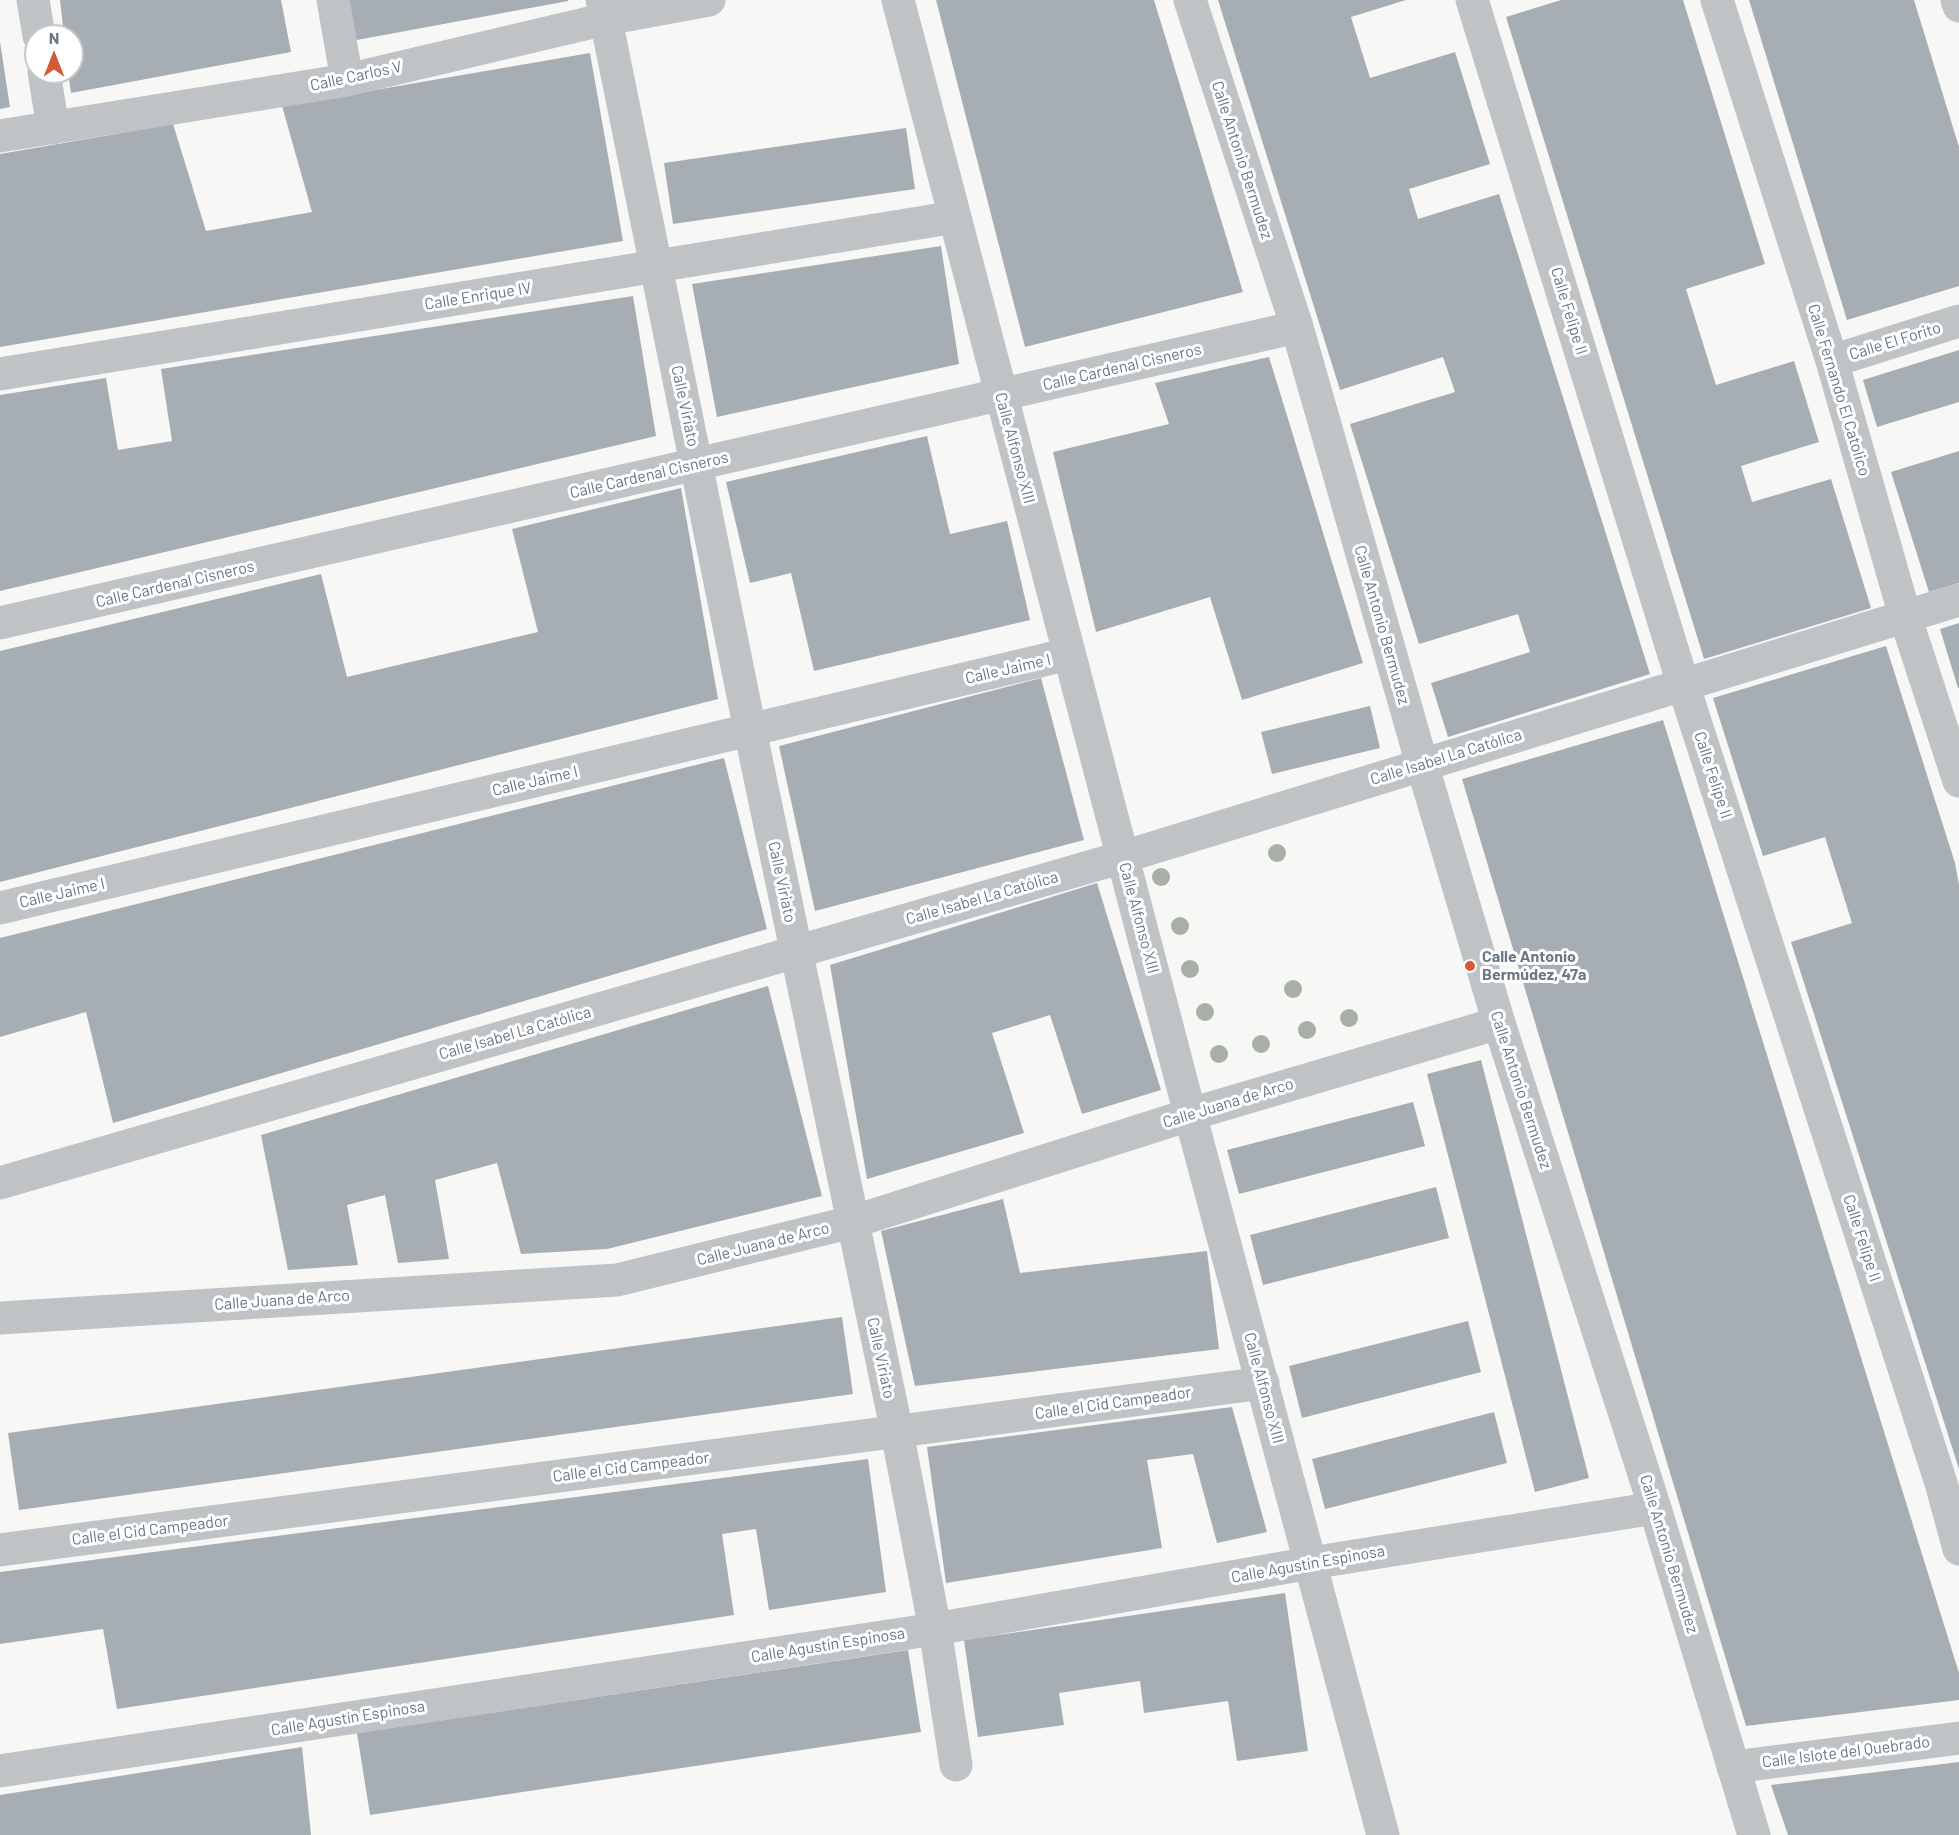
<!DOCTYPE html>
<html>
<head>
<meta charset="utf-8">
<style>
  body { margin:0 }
  #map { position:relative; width:1959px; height:1835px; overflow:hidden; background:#f7f7f5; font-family:Barlow,sans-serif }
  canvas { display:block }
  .north { position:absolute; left:24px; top:24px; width:60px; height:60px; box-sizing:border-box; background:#fff; border:2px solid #c3c9cd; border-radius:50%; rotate:0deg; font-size:16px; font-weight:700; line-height:24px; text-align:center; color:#697883 }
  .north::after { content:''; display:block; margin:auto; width:21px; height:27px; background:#d45938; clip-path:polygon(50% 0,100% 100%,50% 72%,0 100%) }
</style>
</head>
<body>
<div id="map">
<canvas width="1959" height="1835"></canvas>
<div class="north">N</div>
</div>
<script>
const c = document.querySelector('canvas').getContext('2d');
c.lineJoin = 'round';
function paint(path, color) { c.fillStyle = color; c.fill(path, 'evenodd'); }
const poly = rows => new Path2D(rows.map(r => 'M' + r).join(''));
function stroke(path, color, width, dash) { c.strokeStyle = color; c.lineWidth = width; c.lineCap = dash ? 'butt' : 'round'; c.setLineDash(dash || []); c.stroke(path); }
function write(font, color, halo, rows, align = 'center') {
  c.font = font + ' Barlow,sans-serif'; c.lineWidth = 6; c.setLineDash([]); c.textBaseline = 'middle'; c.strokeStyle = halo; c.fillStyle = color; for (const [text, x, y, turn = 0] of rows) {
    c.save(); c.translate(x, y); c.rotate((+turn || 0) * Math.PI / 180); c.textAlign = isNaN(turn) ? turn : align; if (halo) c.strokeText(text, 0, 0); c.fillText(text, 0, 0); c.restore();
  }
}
const building = poly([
  [60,0,281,0,291,52,71,93,68,72,72,72,72,36,64,36],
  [341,0,568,0,568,1,346,42],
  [936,0,1154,0,1243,292,1025,347],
  [1218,0,1406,0,1351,17,1370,78,1455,52,1490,164,1409,189,1418,219,1499,194,1650,674,1448,737,1431,683,1530,652,1518,614,1419,644,1350,424,1455,392,1443,357,1340,390],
  [1561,0,1683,0,1765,264,1686,289,1716,385,1794,361,1819,442,1741,466,1752,502,1831,479,1871,608,1704,659,1506,17],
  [1749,0,1914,0,1959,147,1959,286,1847,320],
  [0,42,10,107,0,109],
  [590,53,623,241,0,347,0,154,173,124,206,231,312,212,282,106],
  [906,128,915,189,673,224,664,163],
  [941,246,959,364,717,417,692,284],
  [633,296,656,436,0,591,0,395,106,378,118,450,172,441,161,369],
  [1959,350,1959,402,1877,427,1863,380],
  [1269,357,1363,663,1242,700,1210,597,1096,632,1053,452,1169,424,1155,383],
  [927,436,950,534,1007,521,1030,620,814,671,791,573,750,583,726,482],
  [1959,451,1959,583,1929,592,1891,472],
  [681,488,718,699,0,882,0,651,321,574,347,677,538,632,512,529],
  [1959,623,1959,688,1958,688,1940,629],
  [1886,646,1955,863,1959,885,1959,1469,1791,942,1852,923,1825,837,1763,856,1713,698],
  [1041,678,1084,840,815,911,779,746],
  [1370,706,1380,748,1272,774,1261,732],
  [1663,720,1959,1673,1959,1700,1746,1726,1462,779],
  [724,758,767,929,113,1123,86,1012,0,1037,0,938],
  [1097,883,1161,1090,1082,1114,1050,1015,992,1033,1024,1133,867,1179,830,965],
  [768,986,822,1196,607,1249,521,1254,497,1163,435,1180,449,1259,398,1263,385,1195,347,1205,358,1265,288,1270,261,1135],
  [1481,1060,1589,1478,1535,1492,1427,1074],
  [1413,1102,1425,1146,1239,1194,1227,1150],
  [1436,1187,1449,1238,1263,1285,1250,1235],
  [1003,1199,1020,1273,1207,1251,1219,1349,915,1386,881,1231],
  [842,1317,853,1394,19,1510,8,1433],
  [1468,1321,1481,1372,1302,1418,1289,1366],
  [1232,1407,1267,1532,1217,1543,1193,1454,1147,1460,1162,1548,946,1583,927,1447],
  [1494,1412,1507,1463,1325,1509,1312,1459],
  [868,1459,886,1592,769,1610,756,1529,722,1534,734,1615,117,1709,103,1629,0,1644,0,1572],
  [1285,1593,1308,1751,1237,1761,1228,1701,1144,1713,1140,1681,1059,1693,1064,1725,978,1737,964,1640],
  [908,1650,921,1732,370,1815,357,1733],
  [302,1747,311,1835,0,1835,0,1795],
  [1959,1762,1959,1835,1788,1835,1771,1785]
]);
const street = poly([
  [33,0,39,36],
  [333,0,347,80],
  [602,0,750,730,897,1432,935,1629,956,1765],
  [898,0,1190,1114,1383,1835],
  [1190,0,1297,327,1422,764,1499,1023,1655,1508,1754,1835],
  [1472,0,1683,684,1941,1483,1959,1549],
  [1717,0,1832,361,1905,616,1959,781],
  [1957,0,1959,6],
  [44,72,53,128],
  [0,136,347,80,606,19,709,0],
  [1832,361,1959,321],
  [0,374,955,217],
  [0,623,1297,327],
  [0,908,1069,654],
  [0,1183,1123,857,1959,600],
  [0,1318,617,1280,852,1222,1208,1109,1499,1023],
  [0,1550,1263,1383],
  [1733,1767,1959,1738],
  [0,1771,935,1629,1311,1563,1655,1508]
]);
const trees = [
  [1277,853],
  [1161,877],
  [1180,926],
  [1190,969],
  [1293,989],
  [1205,1012],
  [1349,1018],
  [1307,1030],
  [1261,1044],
  [1219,1054]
];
const markers = [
  [1470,966,6,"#d45938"]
];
const streetNames = [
  ["Calle Carlos V",356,76,-12],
  ["Calle Antonio Bermudez",1242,160,72],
  ["Calle Enrique IV",478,296,-9],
  ["Calle Felipe II",1569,311,73],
  ["Calle El Forito",1895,341,-17],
  ["Calle Cardenal Cisneros",1122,367,-13],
  ["Calle Fernando El Catolico",1839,390,73],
  ["Calle Viriato",685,406,78],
  ["Calle Alfonso XIII",1015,448,75],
  ["Calle Cardenal Cisneros",649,475,-13],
  ["Calle Cardenal Cisneros",175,584,-13],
  ["Calle Antonio Bermudez",1382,625,74],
  ["Calle Jaime I",1008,669,-13],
  ["Calle Isabel La Católica",1446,757,-17],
  ["Calle Felipe II",1713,775,72],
  ["Calle Jaime I",535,781,-13],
  ["Calle Viriato",782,882,78],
  ["Calle Jaime I",62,893,-13],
  ["Calle Isabel La Católica",982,898,-16],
  ["Calle Alfonso XIII",1139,918,75],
  ["Calle Isabel La Católica",515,1033,-16],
  ["Calle Antonio Bermudez",1521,1090,72],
  ["Calle Juana de Arco",1228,1103,-17],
  ["Calle Felipe II",1862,1238,72],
  ["Calle Juana de Arco",763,1244,-14],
  ["Calle Juana de Arco",282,1300,-4],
  ["Calle Viriato",881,1358,78],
  ["Calle Alfonso XIII",1264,1388,75],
  ["Calle el Cid Campeador",1113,1403,-8],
  ["Calle el Cid Campeador",631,1467,-7],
  ["Calle el Cid Campeador",150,1530,-7],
  ["Calle Antonio Bermudez",1669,1554,73],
  ["Calle Agustín Espinosa",1308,1564,-10],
  ["Calle Agustín Espinosa",828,1645,-9],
  ["Calle Agustín Espinosa",348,1718,-9],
  ["Calle Islote del Quebrado",1846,1752,-7]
];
const poiNames = [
  ["Calle Antonio",1482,957],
  ["Bermúdez, 47a",1482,975]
];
paint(building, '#a7aeb3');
stroke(street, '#bfc3c6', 33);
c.fillStyle = '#a8b0a5';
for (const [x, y] of trees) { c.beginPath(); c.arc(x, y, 9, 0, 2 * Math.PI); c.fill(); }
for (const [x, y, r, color] of markers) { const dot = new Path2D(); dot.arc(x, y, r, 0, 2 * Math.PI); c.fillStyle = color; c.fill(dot); stroke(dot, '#fff', 2); }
write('16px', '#697883', '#fff', streetNames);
write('bold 16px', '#697883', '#fff', poiNames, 'left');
</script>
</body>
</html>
